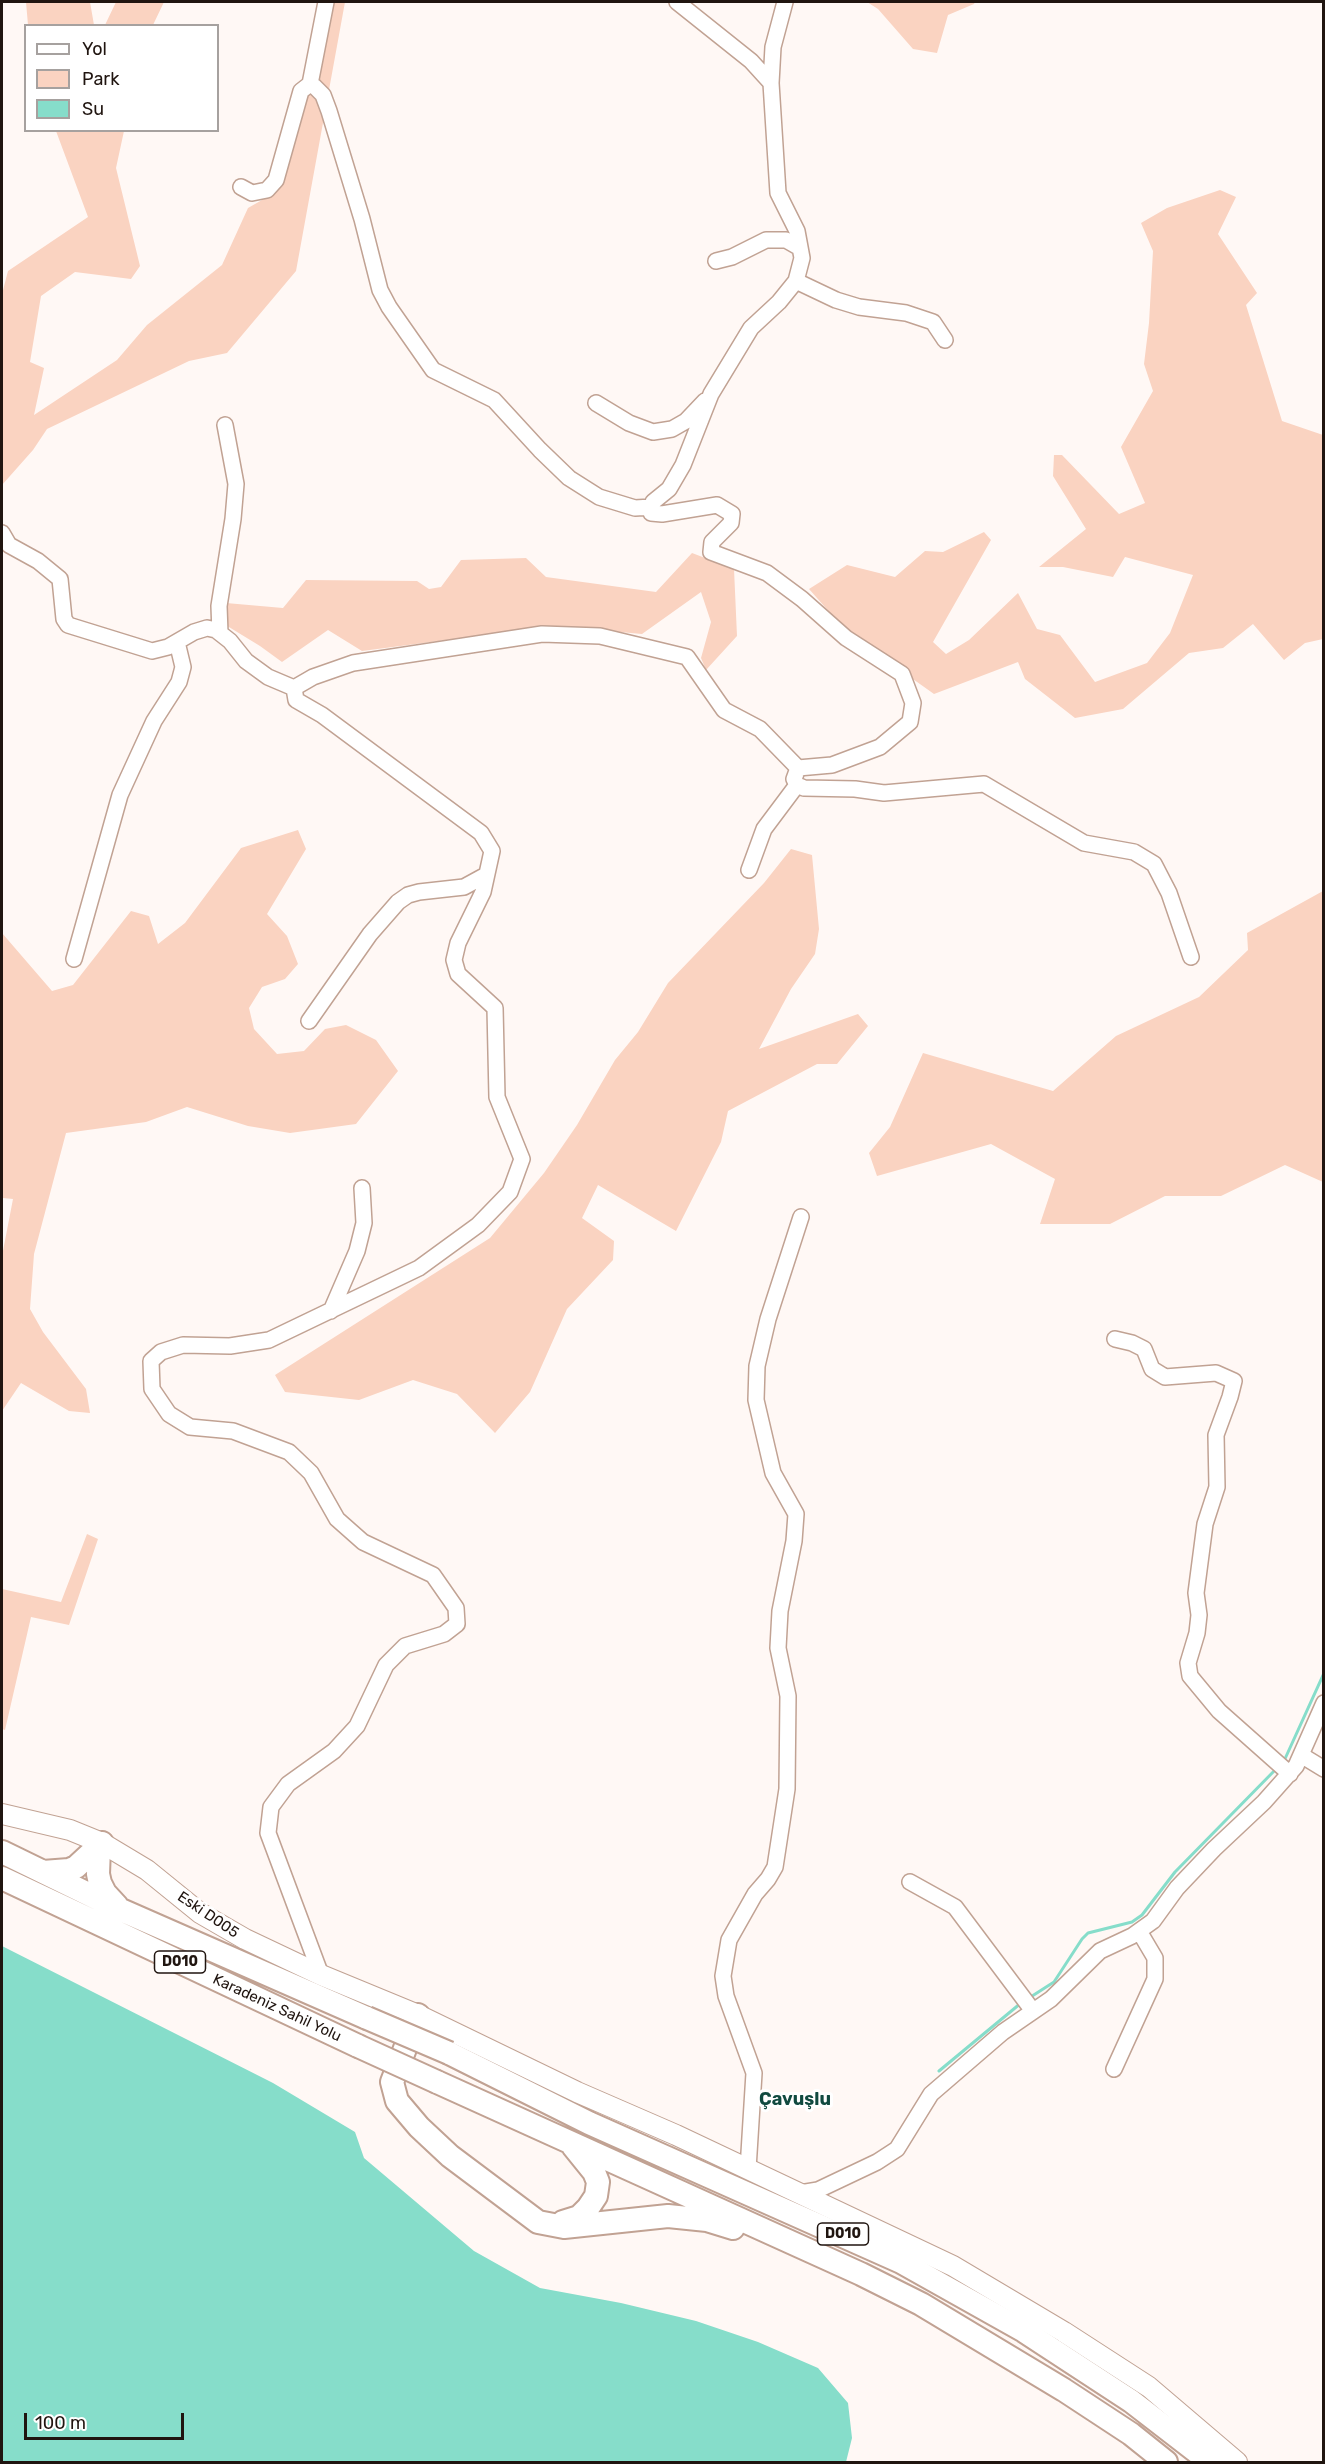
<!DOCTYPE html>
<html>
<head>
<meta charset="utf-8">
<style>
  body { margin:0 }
  #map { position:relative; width:1325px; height:2464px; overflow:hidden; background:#fff8f5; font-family:Rubik,sans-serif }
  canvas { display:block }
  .frame { position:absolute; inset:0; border:3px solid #201510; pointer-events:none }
  .legend { position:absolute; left:24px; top:24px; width:195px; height:108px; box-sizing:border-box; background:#fff; border:2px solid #a6a19f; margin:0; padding:8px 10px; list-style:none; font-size:18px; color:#201510 }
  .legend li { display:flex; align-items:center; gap:12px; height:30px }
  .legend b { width:30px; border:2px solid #a6a19f }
  .scale { position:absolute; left:24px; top:2413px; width:160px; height:27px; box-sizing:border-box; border:3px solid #201510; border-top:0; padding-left:8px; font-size:18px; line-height:21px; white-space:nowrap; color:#201510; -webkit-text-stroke:4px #fff; paint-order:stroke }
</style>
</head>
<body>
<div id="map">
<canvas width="1325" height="2464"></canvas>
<div class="frame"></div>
<ul class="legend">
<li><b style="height:8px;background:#fff"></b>Yol</li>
<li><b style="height:16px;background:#fad3c1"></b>Park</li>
<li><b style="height:16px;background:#86ddca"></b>Su</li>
</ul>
<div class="scale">100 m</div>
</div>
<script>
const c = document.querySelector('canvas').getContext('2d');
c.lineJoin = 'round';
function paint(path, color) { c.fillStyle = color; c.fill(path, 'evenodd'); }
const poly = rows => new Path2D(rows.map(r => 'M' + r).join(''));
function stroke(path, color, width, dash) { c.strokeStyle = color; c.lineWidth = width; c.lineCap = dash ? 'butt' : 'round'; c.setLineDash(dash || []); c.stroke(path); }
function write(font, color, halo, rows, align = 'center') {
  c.font = font + ' Rubik,sans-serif'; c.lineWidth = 6; c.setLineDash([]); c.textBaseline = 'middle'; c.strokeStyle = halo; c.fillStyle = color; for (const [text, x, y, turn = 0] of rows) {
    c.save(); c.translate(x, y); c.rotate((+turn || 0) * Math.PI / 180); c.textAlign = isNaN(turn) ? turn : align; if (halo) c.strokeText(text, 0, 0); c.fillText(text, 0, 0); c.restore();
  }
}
const green = poly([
  [26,2,90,2,94,25,28,25],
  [116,2,164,2,153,25,105,25],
  [322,2,345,2,296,271,227,353,189,361,47,429,33,450,2,485,2,294,8,271,88,217,56,131,124,131,116,168,140,266,131,279,75,272,41,296,30,362,44,368,34,415,117,360,147,325,222,265,248,208,276,192],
  [867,2,975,2,974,4,948,15,937,53,913,49,878,9],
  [1220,190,1236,197,1218,234,1257,293,1246,305,1282,421,1323,435,1323,639,1305,643,1284,660,1253,624,1223,648,1189,653,1123,709,1075,718,1025,679,1018,662,934,694,848,633,809,589,847,565,895,577,925,551,943,552,984,532,991,540,933,642,946,654,969,640,1018,593,1037,629,1060,635,1095,682,1147,663,1170,633,1193,575,1125,557,1113,577,1063,567,1039,567,1086,529,1053,476,1054,455,1062,455,1119,514,1145,503,1121,447,1153,391,1144,364,1149,323,1153,251,1141,223,1167,208],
  [692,553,734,569,737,636,706,670,701,658,711,622,701,592,642,634,554,626,362,651,328,630,282,662,260,646,224,624,226,603,283,608,306,580,417,581,429,589,441,587,461,560,526,558,546,577,656,592],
  [298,830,306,849,267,914,287,936,298,964,285,979,262,987,249,1008,254,1029,277,1054,304,1051,325,1029,346,1025,376,1040,398,1071,356,1124,290,1133,248,1126,187,1107,146,1122,66,1133,34,1254,30,1309,43,1332,86,1389,90,1413,69,1411,21,1383,2,1411,2,1256,13,1199,3,1198,2,1200,2,933,52,991,73,985,131,911,149,916,158,944,185,923,241,848],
  [791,849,812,855,819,929,815,954,791,989,759,1049,858,1014,868,1026,837,1064,817,1064,728,1111,721,1142,676,1231,598,1185,582,1218,614,1241,613,1260,567,1309,530,1392,495,1433,457,1394,413,1380,359,1400,285,1392,275,1375,490,1238,544,1173,577,1125,615,1060,638,1032,668,983,764,883],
  [1323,891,1323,1182,1285,1165,1221,1196,1165,1196,1110,1224,1040,1224,1055,1179,991,1144,877,1176,869,1153,890,1127,923,1053,1053,1091,1116,1036,1199,997,1248,950,1247,933],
  [87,1534,98,1539,69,1625,31,1617,5,1730,2,1729,2,1589,61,1602]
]);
const water = poly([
  [2,1946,273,2083,355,2132,364,2158,474,2251,540,2288,621,2303,696,2321,758,2342,818,2368,848,2403,852,2438,846,2462,2,2462]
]);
const stream = poly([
  [1284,1761,1324,1673],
  [1029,1998,1054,1982,1082,1939,1088,1933,1132,1922,1142,1915,1175,1872,1277,1768],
  [939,2071,1021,2003]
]);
const minor = poly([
  [677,2,751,61,771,83],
  [310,84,326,2],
  [241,187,252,193,267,190,276,180,301,91,310,84,315,87,323,95,329,111,362,219,380,290,389,307,433,370,494,400,540,450,569,478,599,497,635,508,652,507],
  [716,261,732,257,766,240,786,240,800,248],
  [796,281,836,300,859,307,906,313,933,322,945,340],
  [596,403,629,423,653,432,672,429,686,421,705,401],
  [2,533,9,545,38,561,60,579,64,619,68,625,152,651,168,647,194,632,207,628,216,630,230,641,246,661,268,677,294,688],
  [220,633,219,606,233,519,236,484,225,425],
  [798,768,794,779,797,785,804,788,855,789,884,793,984,784,1084,843,1134,852,1154,864,1169,893,1191,957],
  [749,870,764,829,797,785],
  [74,959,120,795,154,721,179,682,183,667,177,642],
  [309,1021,370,934,398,902,408,895,419,892,464,887,486,875],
  [331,1311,357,1251,364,1223,362,1188],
  [1115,1339,1132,1343,1144,1349,1152,1369,1165,1377,1216,1373,1234,1381,1230,1397,1216,1435,1217,1487,1205,1524,1196,1593,1199,1615,1197,1633,1188,1663,1190,1676,1219,1711,1290,1774],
  [1301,1755,1324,1769],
  [910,1882,955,1907,1033,2011],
  [321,1975,268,1833,271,1807,288,1784,334,1751,357,1726,386,1665,405,1646,444,1634,457,1624,456,1608,433,1575,363,1542,337,1519,311,1473,289,1452,233,1431,190,1427,169,1414,152,1389,151,1361,161,1352,183,1345,230,1346,269,1340,419,1268,478,1225,510,1192,522,1159,497,1097,495,1008,458,974,454,960,458,943,483,892,492,851,481,833,322,715,296,700,294,688,313,677,353,663,542,634,600,636,687,657,724,710,760,729,798,768,832,765,880,747,910,722,913,703,902,674,846,638,802,599,767,573,711,552,712,542,731,523,732,514,717,505,662,514,651,513,653,502,669,489,683,465,711,394,751,328,779,302,796,281,802,258,797,231,778,193,771,83,773,47,785,2],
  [1114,2069,1155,1979,1155,1958,1139,1931],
  [748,2169,754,2073,726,1996,723,1976,729,1940,755,1894,768,1879,775,1867,787,1789,788,1696,778,1648,780,1611,794,1541,796,1514,773,1473,756,1400,757,1366,768,1319,801,1217],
  [800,2193,818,2190,877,2162,897,2149,931,2094,1003,2032,1051,1999,1100,1951,1132,1936,1153,1921,1177,1888,1214,1849,1264,1802,1296,1766,1324,1703]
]);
const major = poly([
  [2,1814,70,1830,102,1843,147,1870,200,1913,245,1939,321,1975,418,2015,577,2092,676,2135,953,2266,1064,2332,1149,2387,1237,2462]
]);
const highway = poly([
  [99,1848,98,1874,100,1883,105,1893,117,1906],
  [2,1852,121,1910,367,2018],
  [43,1872,69,1870,76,1867,102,1843],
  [2,1878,358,2046],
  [418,2015,392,2082,397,2101,419,2127,450,2156,538,2222,564,2227,668,2216,707,2220,733,2228],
  [449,2053,589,2123,901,2262,1024,2331,1131,2401,1210,2462],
  [437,2082,861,2274,921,2304,1064,2390,1131,2434,1166,2462],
  [563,2222,579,2217,588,2208,596,2196,598,2182,594,2172,573,2146]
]);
const highwayBridge = poly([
  [367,2018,449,2053],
  [358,2046,437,2082]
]);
const shields = [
  [180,1962,51],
  [843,2234,51]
];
const shieldNames = [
  ["D010",180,1962],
  ["D010",843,2234]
];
const streetNames = [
  ["Eski D005",208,1915,34],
  ["Karadeniz Sahil Yolu",277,2008,25]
];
const quarterNames = [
  ["Çavuşlu",795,2100]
];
paint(green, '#fad3c1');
paint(water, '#86ddca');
stroke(stream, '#86ddca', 3);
stroke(minor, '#c1a293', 18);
stroke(major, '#c1a293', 22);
stroke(highway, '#c1a293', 26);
stroke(minor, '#fff', 15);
stroke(major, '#fff', 20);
stroke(highway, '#fff', 22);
stroke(highwayBridge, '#c1a293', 26, []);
stroke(highwayBridge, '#fff', 22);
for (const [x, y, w] of shields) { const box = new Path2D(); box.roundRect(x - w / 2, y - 11, w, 22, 4.5); c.fillStyle = '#fff'; c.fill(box); stroke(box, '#201510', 1.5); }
write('bold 14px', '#201510', null, shieldNames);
write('15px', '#201510', '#fff', streetNames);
write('bold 18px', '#114a40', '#fff', quarterNames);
</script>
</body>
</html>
